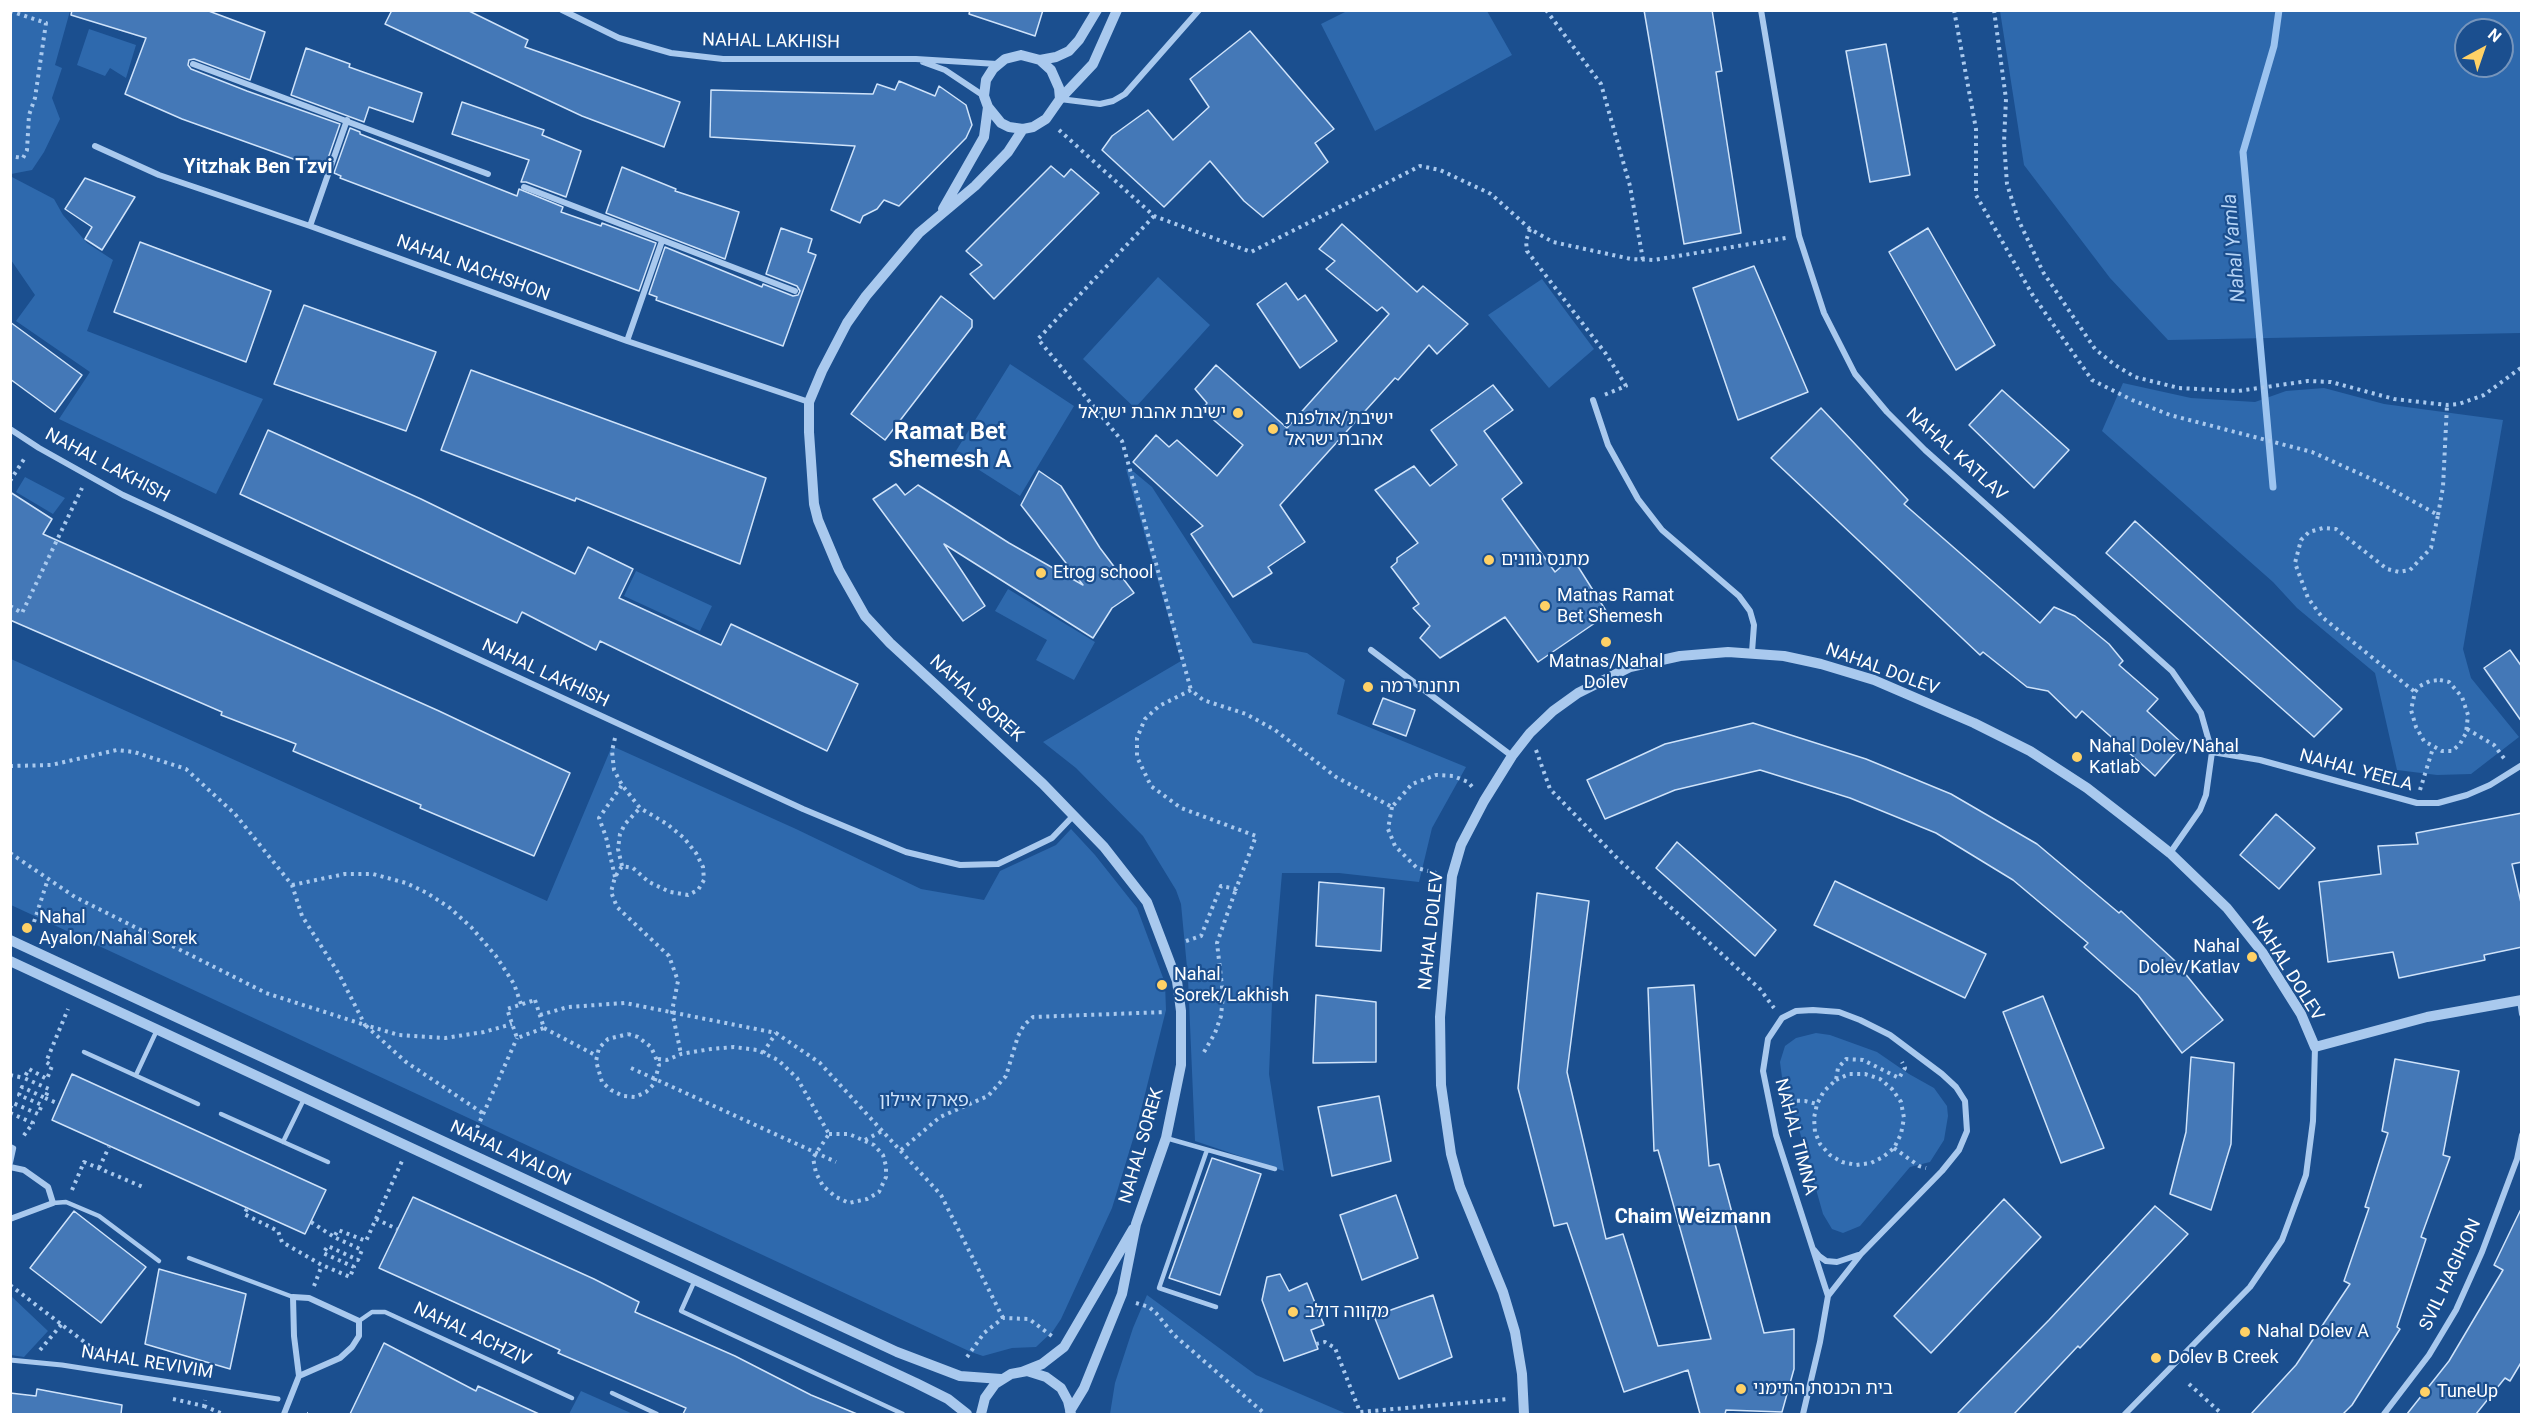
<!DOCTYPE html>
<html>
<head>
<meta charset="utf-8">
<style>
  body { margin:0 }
  #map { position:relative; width:2532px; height:1425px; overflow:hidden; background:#1b4f8f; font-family:Roboto,sans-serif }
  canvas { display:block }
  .frame { position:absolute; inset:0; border:12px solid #fff; pointer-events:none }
  .north { position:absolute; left:2454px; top:18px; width:60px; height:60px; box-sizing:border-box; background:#1b4f8f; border:2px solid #7695bc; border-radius:50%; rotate:40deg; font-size:16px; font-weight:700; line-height:24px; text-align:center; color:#fff }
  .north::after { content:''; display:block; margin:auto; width:21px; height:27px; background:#ffd166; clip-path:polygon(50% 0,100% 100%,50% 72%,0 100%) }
</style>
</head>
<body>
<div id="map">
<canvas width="2532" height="1425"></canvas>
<div class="frame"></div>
<div class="north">N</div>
</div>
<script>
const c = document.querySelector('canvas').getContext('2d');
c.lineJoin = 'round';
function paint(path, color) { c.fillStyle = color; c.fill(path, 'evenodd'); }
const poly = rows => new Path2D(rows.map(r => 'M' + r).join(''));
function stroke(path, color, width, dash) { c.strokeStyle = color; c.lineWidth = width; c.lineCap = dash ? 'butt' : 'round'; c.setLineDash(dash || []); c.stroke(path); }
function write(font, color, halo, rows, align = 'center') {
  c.font = font + ' Roboto,"Noto Sans Hebrew",sans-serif'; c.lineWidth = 4.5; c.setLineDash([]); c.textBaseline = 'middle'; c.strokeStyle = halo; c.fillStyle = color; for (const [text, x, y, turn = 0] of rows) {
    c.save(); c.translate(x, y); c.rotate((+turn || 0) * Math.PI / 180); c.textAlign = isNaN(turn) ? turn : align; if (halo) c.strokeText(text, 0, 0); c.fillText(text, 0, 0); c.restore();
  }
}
const green = poly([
  [10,11,70,11,55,65,62,68,52,98,60,119,44,152,32,170,11,174],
  [1347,11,1487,11,1512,55,1375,131,1321,24],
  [2000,11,2521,11,2521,333,2168,340,2110,278,2024,165],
  [2466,30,2502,30,2502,66,2466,66],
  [89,29,136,45,126,78,110,68,105,76,77,65],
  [10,176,54,199,63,215,87,243,113,260,87,331,263,399,216,494,59,419,90,372,16,321,35,295,11,260],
  [1158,277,1210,325,1135,408,1083,359],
  [1542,279,1594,349,1549,388,1488,315],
  [1010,364,1074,406,1020,496,954,454],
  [2123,383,2191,398,2255,402,2286,391,2324,388,2384,404,2503,420,2463,649,2471,678,2519,737,2471,774,2437,775,2397,770,2375,673,2297,608,2273,582,2102,431],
  [1126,469,1134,472,1152,487,1253,643,1307,653,1345,680,1337,714,1466,767,1432,828,1419,882,1339,873,1282,873,1273,979,1269,1074,1284,1171,1195,1141,1188,978,1181,904,1176,890,1143,836,1076,768,1043,742,1181,661],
  [25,477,65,498,53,514,16,492],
  [636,571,712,606,700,631,624,596],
  [1008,589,1095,642,1074,680,1036,660,1047,640,995,611],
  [11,659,547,901,612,746,796,829,921,889,984,900,1000,871,1056,845,1071,829,1095,855,1137,908,1165,983,1166,1010,1137,1126,1112,1208,1061,1319,1053,1331,1036,1347,1012,1348,983,1356,971,1352,11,905],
  [1816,1033,1830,1035,1877,1052,1909,1074,1934,1088,1947,1106,1948,1116,1944,1140,1930,1162,1910,1167,1860,1226,1843,1233,1832,1229,1823,1214,1795,1115,1784,1092,1780,1062,1785,1046,1796,1038],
  [1147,1295,1256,1375,1347,1414,1110,1414,1115,1383,1133,1328],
  [11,1296,48,1331,24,1357,11,1355],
  [581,1391,633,1414,569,1414]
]);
const stream = poly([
  [2273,487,2243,152,2274,46,2279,10]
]);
const building = poly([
  [72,10,206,10,265,32,250,80,194,59,189,60,188,65,191,69,247,91,340,124,324,170,182,119,125,94,146,38,71,15,72,10],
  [392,10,467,10,528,40,525,47,680,102,664,147,582,116,385,24,392,10],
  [970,10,1043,10,1035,36,969,14,970,10],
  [1644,10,1712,10,1722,71,1716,72,1741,233,1684,244,1644,10],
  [1250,31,1334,129,1315,143,1328,162,1263,217,1244,201,1210,161,1164,207,1102,150,1112,136,1148,110,1173,140,1209,107,1190,79,1250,31],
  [1886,44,1910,175,1870,182,1846,51,1886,44],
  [306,48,350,64,349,67,422,93,413,122,369,107,364,122,291,95,306,48],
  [899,81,935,96,939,86,966,105,972,125,966,138,899,206,884,200,877,209,863,216,860,223,831,210,855,146,710,137,711,90,873,94,877,84,895,90,899,81],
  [462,102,544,130,542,135,581,151,566,197,526,182,521,182,529,160,452,134,462,102],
  [350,128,360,132,360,134,517,196,519,189,563,207,561,212,601,226,602,223,656,243,639,291,340,178,341,176,334,173,350,128],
  [1051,166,1064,177,1071,169,1099,193,994,299,970,274,982,265,966,251,1051,166],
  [622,167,676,189,675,191,739,212,725,259,606,213,622,167],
  [85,178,135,197,102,250,85,239,92,227,65,209,85,178],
  [1342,224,1417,292,1423,286,1468,324,1437,354,1429,345,1398,380,1395,378,1280,505,1305,542,1268,567,1272,573,1233,597,1191,534,1203,526,1133,462,1156,435,1169,447,1177,440,1217,476,1243,445,1202,410,1207,403,1195,389,1216,365,1287,428,1389,314,1382,307,1377,311,1326,269,1335,261,1319,249,1342,224],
  [781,228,812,239,808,252,816,255,783,346,656,300,657,297,649,294,665,247,762,287,763,284,793,296,798,295,800,291,797,286,766,274,781,228],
  [1928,228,1995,345,1956,370,1889,252,1928,228],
  [140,242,271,291,246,362,114,312,140,242],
  [1754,266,1808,392,1738,420,1693,288,1754,266],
  [1286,283,1298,300,1305,295,1337,341,1300,368,1257,304,1286,283],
  [941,296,972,320,972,327,885,440,851,414,941,296],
  [304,305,436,352,406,431,274,384,304,305],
  [10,322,82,375,55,412,10,379,10,322],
  [471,370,766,478,740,564,576,498,575,501,441,450,471,370],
  [1493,385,1513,410,1484,431,1522,483,1502,499,1555,572,1572,557,1608,614,1538,662,1505,617,1440,658,1420,638,1430,626,1413,608,1419,604,1391,567,1397,562,1397,558,1418,543,1375,490,1414,466,1430,486,1457,465,1431,430,1493,385],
  [2002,390,2069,450,2034,488,1969,425,2002,390],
  [1821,408,1908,500,1904,504,2040,623,2054,607,2075,616,2109,644,2123,661,2119,665,2158,699,2147,711,2183,744,2155,776,2082,711,2076,718,2048,691,2027,687,1983,652,1980,655,1771,458,1821,408],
  [268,430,421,499,575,574,588,547,633,569,619,598,721,645,731,624,858,684,827,751,600,641,596,650,522,612,517,623,240,494,268,430],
  [1039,471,1061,486,1100,548,1134,593,1112,608,1093,638,944,544,985,606,963,621,873,499,896,484,905,495,918,485,1009,543,1083,585,1021,505,1039,471],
  [10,492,52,519,43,534,439,711,570,773,534,856,420,808,421,805,293,751,296,744,221,715,222,712,10,620,10,492],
  [2135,521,2342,709,2314,737,2106,553,2135,521],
  [2510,650,2522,667,2522,722,2484,668,2510,650],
  [1383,698,1415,710,1406,736,1373,724,1383,698],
  [1753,723,1866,759,1951,794,2037,844,2119,913,2121,911,2174,960,2223,1020,2182,1053,2138,995,2084,947,2088,943,2013,880,1936,833,1850,798,1760,770,1675,790,1605,819,1587,780,1665,744,1753,723],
  [2522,813,2522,862,2512,864,2522,907,2522,947,2484,955,2485,960,2399,978,2393,952,2328,962,2319,882,2381,874,2378,846,2418,844,2416,833,2522,813],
  [2276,814,2315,848,2279,889,2240,855,2276,814],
  [1677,842,1776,930,1755,956,1656,868,1677,842],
  [1835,881,1986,954,1965,998,1814,925,1835,881],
  [1319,882,1384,888,1381,951,1316,946,1319,882],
  [1537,893,1589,901,1567,1072,1606,1239,1623,1234,1658,1346,1711,1339,1658,1150,1654,1151,1648,988,1694,985,1709,1166,1719,1164,1764,1333,1794,1329,1794,1369,1782,1412,1726,1410,1725,1414,1700,1414,1688,1370,1624,1392,1567,1223,1554,1226,1518,1088,1537,893],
  [1316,995,1376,1002,1376,1062,1313,1063,1316,995],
  [2043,996,2104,1148,2061,1163,2003,1012,2043,996],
  [2191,1057,2234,1063,2231,1144,2211,1210,2170,1194,2186,1132,2191,1057],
  [2395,1059,2459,1071,2443,1155,2450,1157,2421,1237,2426,1239,2397,1327,2400,1329,2352,1405,2343,1414,2251,1414,2296,1365,2350,1284,2344,1281,2369,1208,2365,1207,2388,1133,2382,1131,2395,1059],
  [72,1074,326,1190,305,1234,52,1120,72,1074],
  [1379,1096,1391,1161,1332,1176,1318,1107,1379,1096],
  [1212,1158,1261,1174,1220,1295,1169,1278,1212,1158],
  [1396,1195,1418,1258,1362,1280,1340,1215,1396,1195],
  [413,1197,594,1279,639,1302,635,1312,735,1356,811,1395,857,1414,683,1414,686,1408,558,1353,560,1350,379,1268,413,1197],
  [2004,1199,2041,1237,1931,1353,1894,1316,2004,1199],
  [2155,1206,2188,1234,2080,1348,2078,1346,2014,1414,1957,1414,2049,1320,2155,1206],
  [2522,1207,2522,1361,2510,1381,2505,1378,2476,1414,2407,1414,2449,1361,2503,1270,2494,1265,2522,1207],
  [74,1211,146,1267,101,1323,30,1268,74,1211],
  [159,1269,246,1294,230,1369,145,1344,159,1269],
  [1280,1274,1289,1291,1307,1283,1324,1325,1311,1330,1318,1349,1284,1361,1262,1300,1267,1277,1280,1274],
  [1433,1295,1452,1357,1399,1379,1374,1316,1433,1295],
  [384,1343,476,1391,478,1386,539,1414,350,1414,384,1343],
  [37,1389,122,1405,121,1414,10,1414,10,1393,36,1396,37,1389]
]);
const path = poly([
  [1546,10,1601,84,1630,186,1643,260],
  [1954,10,1976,129,1976,195,2032,294,2092,380,2132,400,2170,415,2312,452,2378,482,2438,515,2431,548,2410,570,2399,572,2387,569,2336,529,2323,528,2309,532,2301,540,2295,563,2308,598,2322,617,2415,692],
  [1994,10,2006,99,2004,142,2007,184,2018,219,2043,272,2095,349,2115,365,2135,377,2179,388,2238,391,2308,381,2331,382,2394,399,2447,405,2459,404,2484,395,2522,367],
  [10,11,46,23,35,98,29,115,27,150,23,158,10,156],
  [1059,130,1154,216,1251,252,1420,166,1440,170,1491,194,1530,229,1553,242,1631,259,1654,260,1786,238],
  [1154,216,1038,339,1122,441,1191,690],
  [1530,229,1526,241,1527,251,1606,354,1626,386,1604,395],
  [10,481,26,456],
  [2438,515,2443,487,2447,405],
  [10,606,22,613,82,488],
  [2440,680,2449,682,2462,697,2468,715,2466,733,2460,744,2452,751,2442,751,2424,741,2416,727,2411,710,2415,692,2420,686,2430,681,2440,680],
  [2467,729,2494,745,2506,761],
  [615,738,612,751,614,770,622,785,640,808,667,824,684,838,696,853,703,867,704,880,698,890,688,895,670,892,649,882,633,868,622,866,615,877,611,892,617,907,669,956,678,981,672,1011,681,1054],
  [1536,750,1550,789,1619,860,1760,989,1774,1008],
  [10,766,51,765,117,750,134,752,186,769,235,814,292,885,302,916,339,974,365,1025,399,1035,445,1038,484,1032,512,1024],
  [2420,790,2433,748],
  [1392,807,1388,829,1395,846,1417,868,1436,873],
  [10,853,75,897,266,993,365,1025,406,1062,484,1114],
  [622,866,618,849,620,834,625,824,640,808],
  [615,877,606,837,599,818,622,785],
  [292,885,345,874,373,874,406,883,427,893,450,908,471,927,496,956,514,984,521,1004],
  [34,922,48,879],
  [1186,941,1201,936,1221,886,1236,889,1256,836,1181,808,1151,786,1137,757,1137,738,1145,719,1159,706,1191,690,1203,700,1246,714,1275,730,1336,777,1392,807,1412,784,1436,775,1453,776,1468,782,1474,789],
  [535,1000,544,1028,517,1038,507,1009,535,1000],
  [540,1015,568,1007,625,1003,776,1033,820,1063,941,1195,1003,1318],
  [544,1028,597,1056],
  [628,1034,638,1037,651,1047,659,1065,654,1084,646,1092,635,1097,623,1096,611,1090,602,1082,596,1061,599,1048,608,1039,628,1034],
  [1204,1052,1215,1033,1221,1016,1223,995,1217,943,1236,889],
  [763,1053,776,1033],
  [658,1059,667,1060,681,1054,711,1049,734,1047,757,1050,778,1060,797,1078,829,1134],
  [10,1075,24,1078],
  [1836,1080,1849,1074,1865,1074,1880,1079,1892,1089,1901,1102,1904,1118,1901,1134,1894,1148,1883,1157,1871,1163,1856,1165,1842,1162,1830,1155,1820,1144,1815,1132,1814,1118,1817,1104,1824,1091,1836,1080,1838,1068,1846,1059,1863,1060,1899,1078,1905,1068,1902,1062],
  [45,1098,59,1104],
  [1782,1100,1805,1101,1817,1104],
  [10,1108,13,1103,38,1114,42,1105,19,1095,22,1087,45,1098,49,1089,24,1078,29,1069,47,1079,52,1066,46,1062,68,1009],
  [10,1113,33,1123,22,1138],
  [477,1128,517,1038],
  [829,1134,849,1134,874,1145,883,1155,886,1166,886,1177,879,1192,867,1199,849,1203,836,1197,823,1186,816,1173,813,1158,829,1134],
  [865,1140,884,1130],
  [1894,1148,1919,1166,1926,1168],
  [901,1150,940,1117,988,1096,1006,1076,1018,1036,1024,1025,1033,1017,1166,1012],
  [99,1168,109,1147],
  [72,1190,84,1162,143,1187],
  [247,1209,244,1214,278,1231,282,1242,322,1265,350,1277,354,1267,323,1253,328,1246,358,1260,362,1250,334,1237,338,1230,366,1241,402,1161],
  [376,1219,397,1229],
  [311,1222,334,1237],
  [10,1285,104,1357],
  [314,1286,322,1265],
  [1136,1303,1149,1307,1156,1313,1174,1335,1265,1414],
  [1316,1344,1325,1342,1335,1348,1360,1412,1509,1399],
  [40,1350,62,1324],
  [967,1357,984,1333,1003,1318,1029,1319,1053,1337],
  [2189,1384,2222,1414],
  [173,1399,204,1406,205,1400],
  [204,1406,223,1414],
  [307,1414,308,1414]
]);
const service = poly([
  [84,1052,198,1104],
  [136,1075,157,1030],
  [221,1114,328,1162],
  [1166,1138,1275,1169],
  [283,1142,304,1099],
  [10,1146,14,1148,10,1166],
  [1207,1150,1159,1288,1216,1307],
  [53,1203,66,1202,99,1216,159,1261],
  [189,1258,293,1297],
  [695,1280,681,1311,903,1414],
  [359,1321,372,1312,385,1312,572,1398],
  [612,1393,657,1414]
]);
const pedestrian = poly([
  [10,1360,62,1365,278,1399]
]);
const minor = poly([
  [562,10,619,38,671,53,723,59,916,59,997,64],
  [1761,10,1799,236,1824,313,1855,374,1887,412,1925,450,2172,671,2201,713,2212,752,2206,795,2200,810,2170,853],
  [923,62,945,70,984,96],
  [193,64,488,174],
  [1060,99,1100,104,1113,101,1125,94,1199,10],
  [95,146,159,175,310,226,627,341,809,402],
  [524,187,795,291],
  [310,226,347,120],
  [627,341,662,241],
  [1593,400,1608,445,1638,499,1662,530,1739,596,1750,611,1754,625,1752,652],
  [10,429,39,448,123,495,803,809,906,852,960,865,998,864,1052,838,1074,815],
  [1371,650,1512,756],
  [2212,752,2260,760,2417,803,2438,803,2467,795,2490,785,2522,765],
  [2520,1000,2522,1014],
  [10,1167,24,1170,48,1187,53,1203,10,1219],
  [1814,1250,1819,1256,1826,1261,1837,1262,1858,1255],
  [284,1414,299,1376,294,1336,293,1297,309,1298,359,1321,359,1336,352,1347,340,1358,299,1376],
  [1803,1414,1820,1342,1828,1296,1861,1254,1942,1171,1959,1150,1967,1131,1965,1101,1956,1087,1942,1074,1890,1035,1860,1020,1839,1012,1813,1010,1796,1011,1782,1018,1768,1039,1763,1071,1776,1135,1828,1296],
  [2125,1414,2250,1287,2282,1240,2306,1175,2313,1121,2315,1047],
  [2384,1414,2429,1355,2456,1310,2482,1252,2517,1159,2522,1135]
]);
const tertiary = poly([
  [1021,55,1040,60,1051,70,1059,88,1060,99,1046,119,1033,127,1023,129,1009,127,1001,123,988,107,984,96,986,80,993,69,1005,59,1021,55],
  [1040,60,1056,57,1069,51,1079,40,1097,10],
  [1060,99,1093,64,1117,10],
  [1023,129,1008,152,975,186,919,233,866,296,847,323,822,371,809,402,809,432,814,504,818,520,839,570,865,616,890,643,1043,784,1104,847,1147,902,1177,981,1181,1011,1181,1065,1166,1138,1136,1224,1122,1294,1084,1388,1070,1411],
  [943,209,984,137,988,107],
  [10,940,897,1352,960,1376,1001,1379],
  [10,961,916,1383,948,1399,967,1414],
  [1022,1372,1042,1364,1064,1347,1133,1229],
  [981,1414,985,1398,995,1384,1011,1374,1027,1371,1046,1377,1061,1388,1068,1401,1071,1414],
  [1524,1414,1522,1374,1515,1332,1503,1292,1460,1187,1451,1154,1441,1085,1440,1017,1452,876,1461,845,1484,801,1512,756,1530,733,1553,711,1578,693,1630,667,1680,656,1728,652,1784,656,1821,664,1874,680,1974,723,2030,751,2087,788,2136,826,2170,853,2227,908,2262,952,2301,1014,2315,1047,2427,1017,2522,1000]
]);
const pathBridge = poly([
  [631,1068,836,1162]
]);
const markers = [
  [1238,413,6,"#ffd166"],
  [1273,429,6,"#ffd166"],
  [1489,560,6,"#ffd166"],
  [1041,573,6,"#ffd166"],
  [1545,606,6,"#ffd166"],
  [1606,642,6,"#ffd166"],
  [1368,687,6,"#ffd166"],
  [2077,757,6,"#ffd166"],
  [27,928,6,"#ffd166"],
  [2252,957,6,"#ffd166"],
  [1162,985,6,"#ffd166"],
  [1293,1312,6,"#ffd166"],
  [2245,1332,6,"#ffd166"],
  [2156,1358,6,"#ffd166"],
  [1741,1389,6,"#ffd166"],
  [2425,1392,6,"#ffd166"]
];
const streetNames = [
  ["NAHAL LAKHISH",771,42,1],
  ["NAHAL NACHSHON",473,269,20],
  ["NAHAL KATLAV",1956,455,42],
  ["NAHAL LAKHISH",107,466,28],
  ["NAHAL DOLEV",1882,670,20],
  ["NAHAL LAKHISH",545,674,25],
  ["NAHAL SOREK",976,699,42],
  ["NAHAL YEELA",2356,771,15],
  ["NAHAL DOLEV",1432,931,-84],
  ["NAHAL DOLEV",2287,969,58],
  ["NAHAL TIMNA",1795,1137,75],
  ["NAHAL SOREK",1142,1146,-74],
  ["NAHAL AYALON",510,1154,25],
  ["SVIL HAGIHON",2451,1275,-65],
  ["NAHAL ACHZIV",472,1335,25],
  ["NAHAL REVIVIM",147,1363,9]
];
const poiNames = [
  ["ישיבת אהבת ישראל",1226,413,"right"],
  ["ישיבת/אולפנת",1285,419],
  ["אהבת ישראל",1285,440],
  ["מתנס גוונים",1501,560],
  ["Etrog school",1053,573],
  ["Matnas Ramat",1557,596],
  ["Bet Shemesh",1557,617],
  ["Matnas/Nahal",1606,662,"center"],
  ["Dolev",1606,683,"center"],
  ["תחנת רמה",1380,687],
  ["Nahal Dolev/Nahal",2089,747],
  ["Katlab",2089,768],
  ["Nahal",39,918],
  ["Ayalon/Nahal Sorek",39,939],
  ["Nahal",2240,947,"right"],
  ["Dolev/Katlav",2240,968,"right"],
  ["Nahal",1174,975],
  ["Sorek/Lakhish",1174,996],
  ["מקווה דולב",1305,1312],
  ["Nahal Dolev A",2257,1332],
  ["Dolev B Creek",2168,1358],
  ["בית הכנסת התימני",1753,1389],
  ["TuneUp",2437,1392]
];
const parkNames = [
  ["פארק איילון",924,1101]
];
const neighbourhoodNames = [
  ["Yitzhak Ben Tzvi",258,168],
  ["Chaim Weizmann",1693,1218]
];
const waterNames = [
  ["Nahal Yamla",2235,248,-95]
];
const districtNames = [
  ["Ramat Bet",950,433],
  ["Shemesh A",950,461]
];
paint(green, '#2e69ad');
stroke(stream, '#9cc4f0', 7);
paint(building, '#4478b7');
stroke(building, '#cfe3fa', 1.5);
stroke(path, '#a9c9ee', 4, [3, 4.5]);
stroke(service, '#a9c9ee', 4.5);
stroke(pedestrian, '#a9c9ee', 5);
stroke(minor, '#a9c9ee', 6);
stroke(tertiary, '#a9c9ee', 10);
stroke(pathBridge, '#a9c9ee', 4, [3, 4.5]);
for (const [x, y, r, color] of markers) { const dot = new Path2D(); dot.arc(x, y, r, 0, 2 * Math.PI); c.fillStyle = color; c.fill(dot); stroke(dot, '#1b4f8f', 2); }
write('18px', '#fff', '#1b4f8f', streetNames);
write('18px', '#fff', '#1b4f8f', poiNames, 'left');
write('18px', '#cfe3fa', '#1b4f8f', parkNames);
write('bold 20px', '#fff', '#1b4f8f', neighbourhoodNames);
write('italic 20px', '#b5d3f5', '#1b4f8f', waterNames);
write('bold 24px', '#fff', '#1b4f8f', districtNames);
</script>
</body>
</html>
